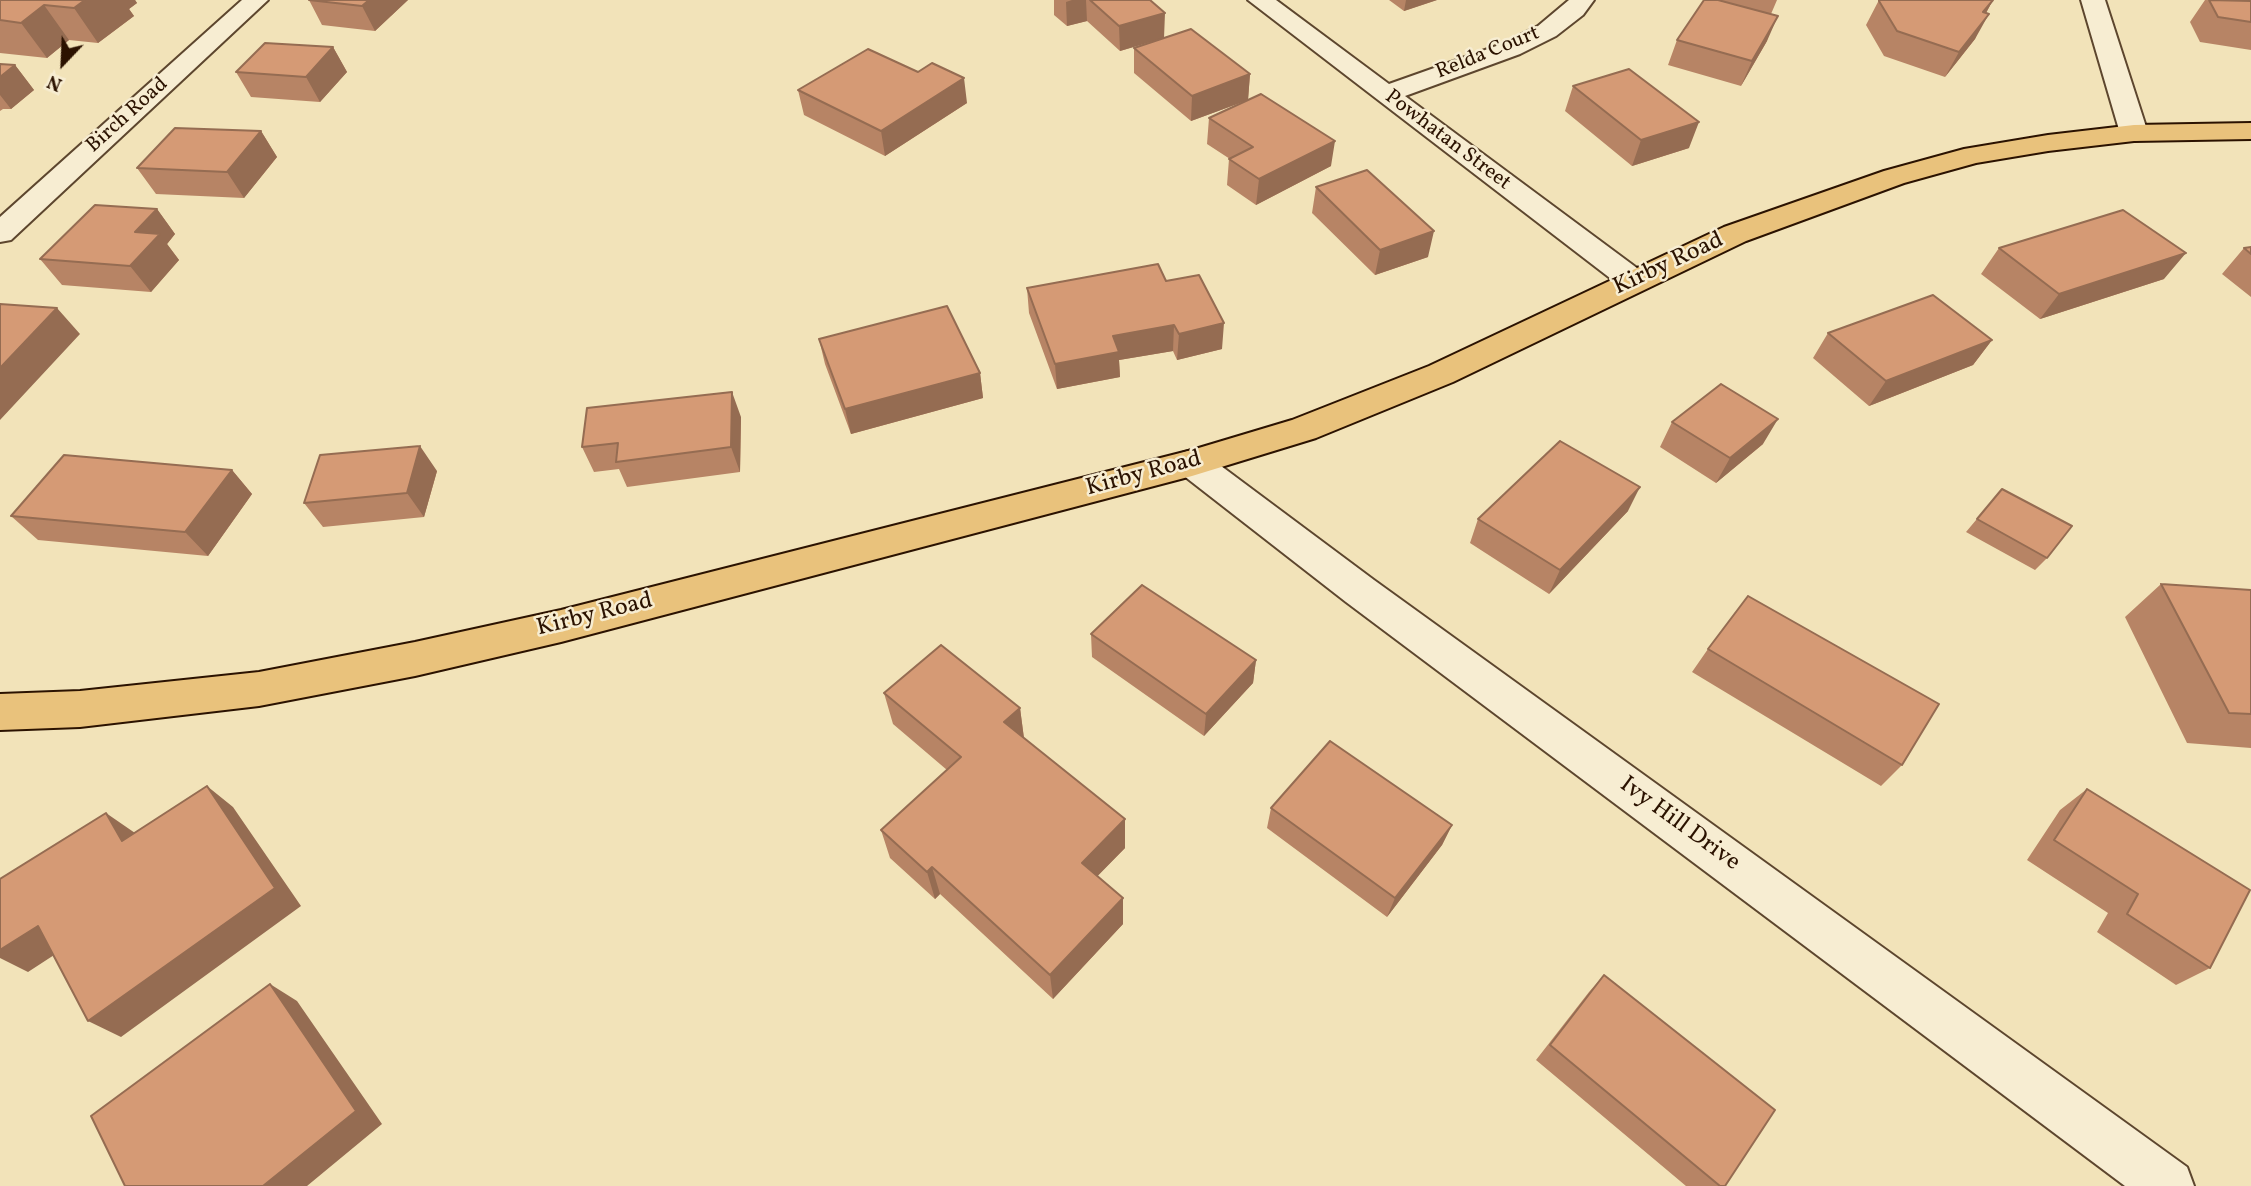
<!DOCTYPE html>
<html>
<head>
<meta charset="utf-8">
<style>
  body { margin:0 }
  #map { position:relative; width:2251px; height:1186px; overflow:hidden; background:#f2e3b9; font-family:Vollkorn,serif }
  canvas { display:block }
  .north { position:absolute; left:28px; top:28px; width:70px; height:70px; -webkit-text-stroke:5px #f7edd2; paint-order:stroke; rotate:203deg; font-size:19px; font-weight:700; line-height:28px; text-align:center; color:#2b1200 }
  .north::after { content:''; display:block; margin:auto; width:24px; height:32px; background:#2b1200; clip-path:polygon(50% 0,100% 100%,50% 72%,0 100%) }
</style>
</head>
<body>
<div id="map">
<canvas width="2251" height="1186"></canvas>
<div class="north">N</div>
</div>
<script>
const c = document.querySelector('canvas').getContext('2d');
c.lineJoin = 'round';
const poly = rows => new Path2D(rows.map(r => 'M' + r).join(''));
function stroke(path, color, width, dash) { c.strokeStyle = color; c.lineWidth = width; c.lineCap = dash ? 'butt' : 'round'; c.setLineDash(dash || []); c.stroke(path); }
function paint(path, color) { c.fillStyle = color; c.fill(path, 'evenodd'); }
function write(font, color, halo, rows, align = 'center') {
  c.font = font + ' Vollkorn,serif'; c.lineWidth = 5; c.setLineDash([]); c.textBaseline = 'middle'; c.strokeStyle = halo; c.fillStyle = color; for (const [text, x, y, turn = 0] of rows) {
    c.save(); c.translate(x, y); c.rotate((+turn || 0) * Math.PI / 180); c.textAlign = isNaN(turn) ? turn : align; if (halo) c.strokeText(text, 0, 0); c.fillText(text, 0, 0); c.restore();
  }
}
const minor = poly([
  [242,0,268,0,11,240,0,242,0,217,242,0],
  [1248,0,1276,0,1389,84,1502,44,1538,26,1569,0,1594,0,1583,15,1556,36,1520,54,1405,96,1645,274,1650,281,1645,288,1634,291,1623,288,1248,0],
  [2081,0,2105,0,2148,133,2144,139,2134,141,2124,139,2120,133,2081,0],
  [1192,450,1205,454,1374,580,2187,1167,2194,1186,2125,1186,1346,602,1179,472,1174,463,1179,454,1192,450]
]);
const major = poly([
  [2251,123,2251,139,2134,141,2048,151,1976,163,1904,183,1746,241,1453,382,1316,438,1192,476,561,642,415,676,259,706,80,727,0,730,0,694,80,691,259,672,415,642,561,610,1192,450,1292,420,1429,366,1724,227,1884,171,1964,149,2048,135,2134,125,2251,123]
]);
const wall = poly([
  [0,0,135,0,137,3,129,9,134,16,98,43,69,40,47,58,0,53],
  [309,0,408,0,375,31,322,25],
  [1054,0,1150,0,1164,38,1250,74,1248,100,1191,121,1134,73,1134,48,1163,38,1120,51,1087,21,1067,26,1054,15],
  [1389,0,1437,0,1404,11],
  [1704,0,1777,0,1771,14,1767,41,1741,86,1668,65,1677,40],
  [1879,0,1993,0,1986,13,1975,39,1945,77,1884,56,1866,25],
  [2205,0,2251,1,2251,50,2200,42,2190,22],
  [333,47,347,72,320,102,251,97,236,72],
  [0,64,15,65,34,90,11,109,3,109,0,111],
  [918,72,967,103,885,156,804,115,798,90],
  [1573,86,1689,148,1632,166,1565,111],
  [1209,118,1331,166,1256,205,1227,185,1229,159,1230,159,1207,144],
  [261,131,277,157,244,198,156,194,137,168],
  [1316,187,1428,257,1375,275,1312,213],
  [157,209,175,234,167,244,179,260,151,292,62,285,40,259],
  [2251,247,2251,297,2222,274,2244,248],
  [1999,248,2164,279,2040,319,1981,274],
  [1166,281,1222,349,1177,360,1173,351,1119,360,1120,377,1057,389,1029,313,1027,288],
  [1828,333,1992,340,1973,365,1869,406,1813,358],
  [819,339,980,373,983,398,851,434,825,364],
  [741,417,740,472,627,487,619,469,594,472,582,447],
  [1672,422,1763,444,1716,483,1660,447],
  [232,470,252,494,208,556,38,540,11,516],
  [437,471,424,517,323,527,304,503],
  [2002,489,2047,558,2035,570,1966,532],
  [1628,511,1549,594,1470,543,1478,519],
  [2161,584,2251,590,2251,748,2187,743,2125,617],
  [1091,634,1256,660,1253,683,1204,736,1092,657],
  [1708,649,1902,765,1881,786,1692,672],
  [884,693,1020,708,1024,738,1125,819,1125,848,1097,876,1123,924,1053,999,940,894,935,899,890,858,881,830,947,770,893,724],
  [2087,789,2210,968,2176,985,2097,932,2108,913,2027,860,2060,810],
  [1271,808,1452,825,1442,845,1387,917,1267,828],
  [1604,975,1725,1186,1686,1186,1536,1060,1589,992]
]);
const shadedWall = poly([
  [85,0,135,0,137,3,129,9,134,16,98,43,74,8],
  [369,0,408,0,375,31,362,6],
  [1072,0,1086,0,1087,21,1067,26,1066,2],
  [1406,0,1437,0,1404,11],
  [1993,0,1981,22,1983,12],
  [44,5,69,40,47,58,21,23],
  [1165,13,1164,38,1120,51,1119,26],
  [1989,14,1975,39,1945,77,1959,52],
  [1778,16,1767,41,1741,86,1752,61],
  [333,47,347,72,320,102,306,77],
  [15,65,34,90,11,109,0,95,0,77],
  [1250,74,1248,100,1191,121,1192,96],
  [964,78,967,103,885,156,881,131],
  [1699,122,1689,148,1632,166,1641,140],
  [261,131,277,157,244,198,227,172],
  [1335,141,1331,166,1256,205,1259,179],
  [157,209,175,234,167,244,179,260,151,292,130,266,135,232],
  [1434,231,1428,257,1375,275,1380,250],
  [2186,253,2164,279,2040,319,2059,294],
  [57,308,80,334,0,420,0,368],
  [1224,323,1222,349,1177,360,1179,334],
  [1174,325,1173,351,1119,360,1120,377,1057,389,1055,364,1113,336],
  [1992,340,1973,365,1869,406,1886,381],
  [980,373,983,398,851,434,845,409],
  [732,392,741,417,740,472,731,447],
  [1778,419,1763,444,1716,483,1730,458],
  [420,446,437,471,424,517,407,493],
  [232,470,252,494,208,556,185,532],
  [1640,487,1628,511,1549,594,1560,570],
  [1256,660,1253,683,1204,736,1206,714],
  [1020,708,1024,739,1004,722],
  [207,786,233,807,301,906,121,1037,88,1021],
  [106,813,135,833,122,841],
  [1125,819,1125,848,1084,890,1082,863],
  [1452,825,1442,845,1387,917,1395,898],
  [932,867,940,894,935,899,927,872],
  [1123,898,1123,924,1053,999,1050,975],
  [38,926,71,944,28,972,0,958,0,950],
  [270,984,297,1001,382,1124,307,1186,263,1186]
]);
const building = poly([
  [0,0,85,0,74,8,44,5,21,23,0,20,0,0],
  [309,0,369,0,362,6,309,0],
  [1090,0,1150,0,1165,13,1119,26,1090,0],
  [1704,0,1718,0,1778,16,1752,61,1677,40,1704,0],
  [1879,0,1993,0,1983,12,1989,14,1959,52,1897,31,1879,1,1879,0],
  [2209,0,2251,1,2251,22,2218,17,2209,0],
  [1191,29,1250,74,1192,96,1134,48,1191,29],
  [265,43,333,47,306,77,236,72,265,43],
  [868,49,918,72,932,63,964,78,881,131,798,90,868,49],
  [0,64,15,65,0,77,0,64],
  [1629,69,1699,122,1641,140,1573,86,1629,69],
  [1261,94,1335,141,1259,179,1229,159,1253,147,1209,118,1261,94],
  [175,128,261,131,227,172,137,168,175,128],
  [1367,170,1434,231,1380,250,1316,187,1367,170],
  [95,205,157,209,135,232,160,234,130,266,40,259,95,205],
  [2123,210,2186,253,2059,294,1999,248,2123,210],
  [2251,247,2251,254,2244,248,2251,247],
  [1158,264,1166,281,1199,275,1224,323,1179,334,1174,325,1113,336,1119,352,1055,364,1027,288,1158,264],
  [1933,295,1992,340,1886,381,1828,333,1933,295],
  [0,304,57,308,0,368,0,304],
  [947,306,980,373,845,409,819,339,947,306],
  [1721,384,1778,419,1730,458,1672,422,1721,384],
  [732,392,731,447,616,462,618,443,582,447,587,408,732,392],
  [1560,441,1640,487,1560,570,1478,519,1560,441],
  [420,446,407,493,304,503,320,455,420,446],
  [64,455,232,470,185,532,11,516,64,455],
  [2002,489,2072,526,2047,558,1977,519,2002,489],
  [2161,584,2251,590,2251,714,2229,713,2161,584],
  [1142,585,1256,660,1206,714,1091,634,1142,585],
  [1748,596,1939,704,1902,765,1708,649,1748,596],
  [941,645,1020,708,1004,722,1125,819,1082,863,1123,898,1050,975,932,867,927,872,881,830,961,757,884,693,941,645],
  [1330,741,1452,825,1395,898,1271,808,1330,741],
  [207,786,275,888,88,1021,38,926,0,950,0,879,106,813,122,841,207,786],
  [2087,789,2250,890,2210,968,2127,914,2138,894,2054,840,2087,789],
  [1604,975,1775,1110,1725,1186,1720,1186,1550,1045,1604,975],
  [270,984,356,1111,263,1186,125,1186,91,1116,270,984]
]);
const farStreetnames = [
  ["Relda Court",1488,54,-22],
  ["Birch Road",128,116,-42],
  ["Powhatan Street",1447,141,37]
];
const streetNames = [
  ["Kirby Road",1669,265,-25],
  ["Kirby Road",1144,475,-15],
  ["Kirby Road",595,616,-14],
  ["Ivy Hill Drive",1679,825,36]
];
stroke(minor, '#5d462e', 4);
stroke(major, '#2b1200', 4);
paint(minor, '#f7edd2');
paint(major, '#e9c27c');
paint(wall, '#b78465');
paint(shadedWall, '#956c52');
paint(building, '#d59a75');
stroke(building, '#956c52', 2);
write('21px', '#2b1200', '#f7edd2', farStreetnames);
write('24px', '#2b1200', '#f7edd2', streetNames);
</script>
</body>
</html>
